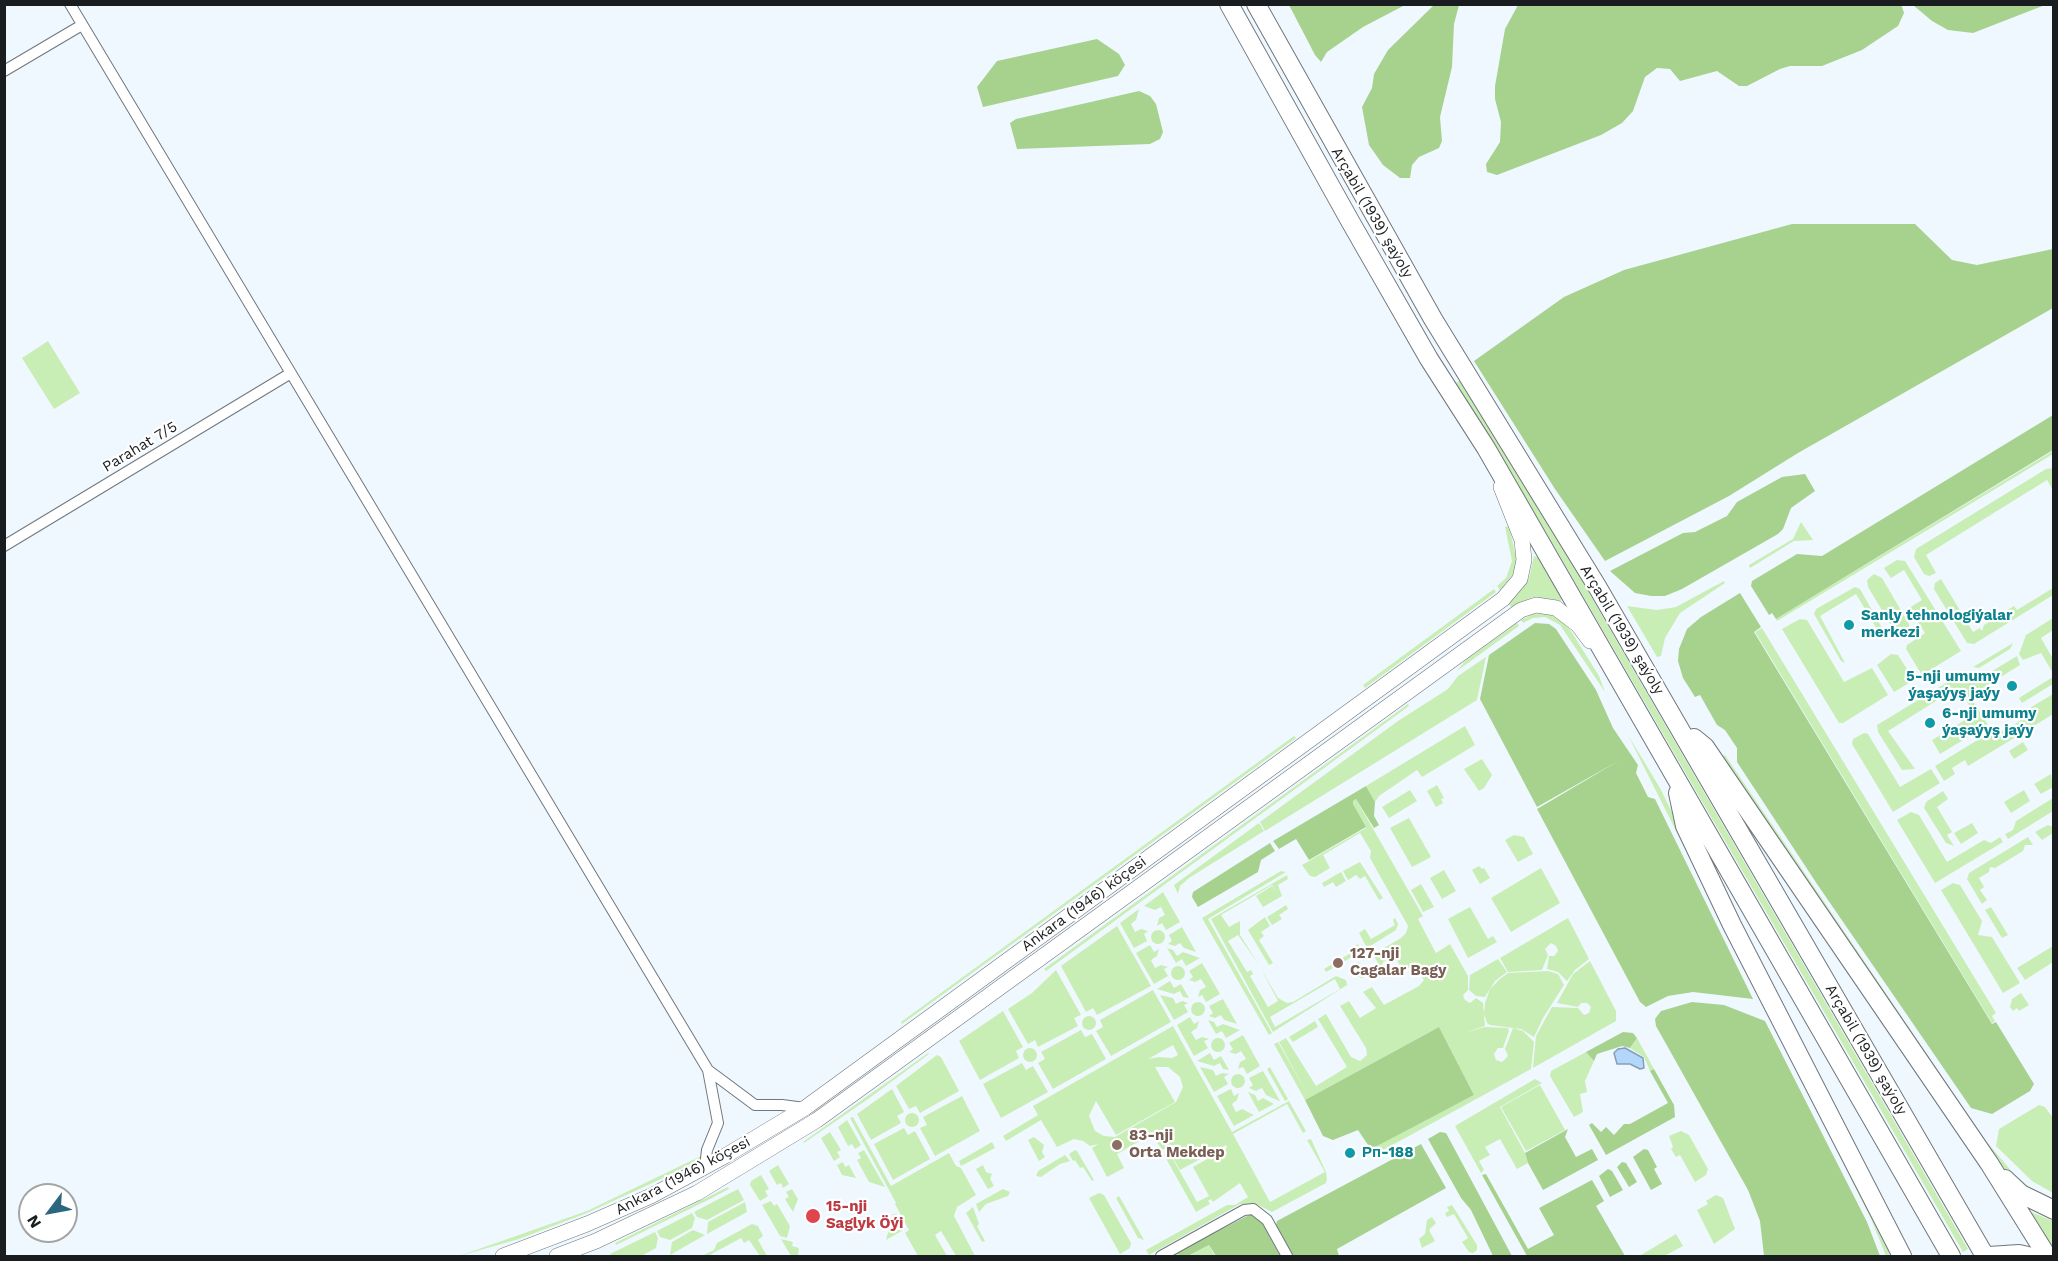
<!DOCTYPE html>
<html>
<head>
<meta charset="utf-8">
<style>
  body { margin:0 }
  #map { position:relative; width:2058px; height:1261px; overflow:hidden; background:#f0f8ff; font-family:"Work Sans",sans-serif }
  canvas { display:block }
  .frame { position:absolute; inset:0; border:6px solid #1a1d1f; pointer-events:none }
  .north { position:absolute; left:18px; top:1183px; width:60px; height:60px; box-sizing:border-box; background:#fff; border:2px solid #a3a5a5; border-radius:50%; rotate:238deg; font-size:16px; font-weight:700; line-height:24px; text-align:center; color:#1a1d1f }
  .north::after { content:''; display:block; margin:auto; width:21px; height:27px; background:#2c677f; clip-path:polygon(50% 0,100% 100%,50% 72%,0 100%) }
</style>
</head>
<body>
<div id="map">
<canvas width="2058" height="1261"></canvas>
<div class="frame"></div>
<div class="north">N</div>
</div>
<script>
const c = document.querySelector('canvas').getContext('2d');
c.lineJoin = 'round';
function paint(path, color) { c.fillStyle = color; c.fill(path, 'evenodd'); }
const poly = rows => new Path2D(rows.map(r => 'M' + r).join(''));
function stroke(path, color, width, dash) { c.strokeStyle = color; c.lineWidth = width; c.lineCap = dash ? 'butt' : 'round'; c.setLineDash(dash || []); c.stroke(path); }
function write(font, color, halo, rows, align = 'center') {
  c.font = font + ' "Work Sans",sans-serif'; c.lineWidth = 4.5; c.setLineDash([]); c.textBaseline = 'middle'; c.strokeStyle = halo; c.fillStyle = color; for (const [text, x, y, turn = 0] of rows) {
    c.save(); c.translate(x, y); c.rotate((+turn || 0) * Math.PI / 180); c.textAlign = isNaN(turn) ? turn : align; if (halo) c.strokeText(text, 0, 0); c.fillText(text, 0, 0); c.restore();
  }
}
const green = poly([
  [48,341,80,393,54,409,22,358],
  [1461,380,1552,529,1968,1249,1963,1252,1546,532,1456,383],
  [2053,451,2053,454,1777,621,1776,619],
  [2053,468,2053,490,2047,480,1926,555,1936,573,1929,576,1924,574,1914,557,1916,549,2046,469],
  [1801,522,1813,540,1794,541,1750,568,1749,565,1793,539],
  [1509,526,1517,561,1514,573,1500,590,1497,586,1506,578,1512,561,1505,527],
  [1534,556,1539,558,1562,598,1561,601,1533,597,1511,607,1509,604,1529,578],
  [1897,560,1905,561,1961,651,1922,675,1906,649,1907,645,1925,633,1909,608,1922,600,1904,570,1891,578,1884,568],
  [1874,574,1882,578,1909,624,1909,630,1906,635,1900,636,1895,632,1868,587,1867,580],
  [1941,579,1973,632,1980,628,1982,631,1984,625,2014,606,2017,610,2053,588,2053,595,1974,644,1967,643,1934,589,1935,583],
  [1724,581,1725,583,1680,613,1665,638,1661,656,1657,657,1627,606,1657,610,1676,607],
  [1855,587,1860,589,1886,635,1883,639,1856,594,1820,616,1845,663,1841,661,1814,614,1816,609],
  [1494,589,1496,592,1365,688,1363,685],
  [1546,613,1559,618,1571,631,1599,676,1605,692,1560,625,1545,617,1533,618,1523,623,1521,620,1533,614],
  [2053,618,2053,630,2041,638,2053,659,2053,673,2041,653,2023,660,2019,654,2026,635],
  [1800,619,1807,620,1844,682,1872,668,1888,695,1843,723,1839,723,1782,629],
  [1517,623,1519,626,1457,671,1466,660],
  [1762,628,1996,1013,1992,1016,1995,1021,1992,1023,1755,632],
  [2013,643,2010,649,1979,668,1973,667],
  [1891,654,1898,655,1914,680,1894,692,1877,665],
  [2017,656,2020,665,1970,696,1988,725,1940,754,1932,740,1975,714,1958,688,1940,695,1936,689,1962,674,1979,679],
  [1486,657,1477,700,1265,831,1260,822,1398,721,1448,689,1458,676],
  [2053,677,2053,684,2022,703,2019,698],
  [1933,691,1936,701,1888,731,1915,769,1902,770,1878,732,1877,725],
  [2053,694,2053,714,2021,734,2015,724,2020,721,2023,712],
  [1408,704,1409,706,1046,971,1044,969],
  [1465,726,1475,745,1422,777,1417,770,1379,796,1375,802,1366,786],
  [2010,727,2016,737,1968,766,1965,760,1952,768,1955,774,1944,781,1935,766,1994,730,2003,731],
  [1864,733,1868,734,1900,787,1931,769,1940,783,1893,812,1852,744,1853,739],
  [1628,735,1660,788,1760,991,1758,995],
  [1294,736,1296,738,902,1024,901,1022],
  [2023,742,2028,750,2014,759,2009,751],
  [1725,755,1985,1140,2015,1175,2029,1187,2053,1199,2053,1204,2012,1178,1982,1142,1721,757],
  [1482,759,1492,775,1484,788,1479,791,1464,769],
  [2051,774,2053,787,2041,794,2034,784],
  [1437,785,1444,798,1441,799,1443,803,1436,807,1427,791],
  [1410,790,1417,801,1389,818,1382,807],
  [2024,790,2030,801,2011,813,2004,802],
  [1943,791,1948,799,1937,807,1952,832,1947,835,1954,846,1946,843,1924,808,1926,802],
  [2053,798,2053,811,2008,839,2005,834,2013,830,2016,821],
  [1356,799,1423,916,1418,919,1448,976,1436,953,1450,944,1468,976,1468,990,1463,995,1465,1000,1470,1003,1476,998,1483,1003,1485,1026,1464,1033,1485,1027,1508,1028,1509,1031,1503,1048,1498,1048,1494,1054,1496,1060,1502,1062,1508,1056,1505,1049,1513,1028,1523,1031,1534,1042,1531,1069,1376,1154,1370,1148,1474,1095,1439,1027,1305,1100,1274,1044,1278,1042,1309,1097,1279,1042,1286,1038,1316,1086,1347,1067,1318,1019,1326,1014,1351,1057,1360,1061,1367,1055,1366,1048,1340,1006,1349,1001,1360,1018,1376,1008,1363,992,1372,987,1384,1005,1419,986,1424,980,1414,965,1403,971,1394,955,1382,963,1383,966,1363,978,1356,976,1358,969,1356,964,1359,962,1365,973,1379,965,1374,956,1360,962,1401,938,1406,933,1408,926,1370,858,1371,851,1360,833,1323,855,1330,868,1315,877,1310,876,1302,865,1366,828,1353,804,1353,801],
  [1911,812,1919,815,1947,862,1984,840,1991,843,2000,837,2003,842,1935,883,1897,820],
  [1409,818,1431,857,1412,867,1390,828],
  [1259,823,1264,831,1189,878,1180,886,1178,894,1174,885],
  [1972,823,1978,833,1961,844,1954,833],
  [2048,825,2053,827,2053,833,2042,840,2035,832],
  [1514,835,1524,837,1533,854,1518,862,1505,840],
  [2028,837,2033,845,2025,845,2023,851,1995,868,1990,867,1989,872,1979,878,1984,887,1980,890,1987,900,1982,904,1967,879,1969,873],
  [1360,862,1383,898,1379,900,1365,876,1360,879,1356,875,1348,880,1343,871],
  [1479,866,1482,869,1484,868,1490,878,1480,884,1472,870],
  [1541,868,1560,903,1511,932,1491,898],
  [1444,870,1456,891,1442,899,1430,878],
  [1281,871,1286,872,1208,919,1272,1033,1269,1035,1202,918],
  [1341,872,1346,881,1336,887,1333,882,1324,887,1322,883],
  [1287,875,1288,879,1278,885,1282,896,1263,907,1256,896,1272,886,1277,892,1272,885,1221,915,1229,927,1240,921,1240,935,1259,965,1238,935,1228,941,1247,972,1251,970,1253,974,1250,976,1268,1007,1278,1001,1261,969,1278,998,1287,1003,1293,1002,1336,976,1346,980,1347,985,1273,1032,1211,919],
  [1335,979,1340,989,1275,1027,1270,1017],
  [1953,883,1960,885,1982,921,1978,935,1992,937,2020,983,2003,993,1941,890],
  [1421,884,1434,907,1423,912,1411,890],
  [1163,892,1180,922,1166,930,1162,923,1157,926,1159,918,1165,915,1161,907,1155,910,1144,906],
  [1286,905,1288,909,1279,915,1282,919,1272,925,1267,917],
  [1470,907,1488,939,1493,936,1497,942,1468,958,1448,919],
  [1991,907,2008,935,2002,938,1985,910],
  [1139,909,1136,920,1131,924,1135,932,1141,929,1148,931,1144,934,1147,941,1134,948,1120,923],
  [1265,917,1270,926,1261,932,1264,936,1259,940,1273,963,1269,965,1248,930],
  [1395,918,1398,924,1396,930,1367,948,1359,933,1365,929,1371,939,1395,925,1393,920],
  [1568,918,1589,959,1575,970,1567,981,1558,972,1547,969,1549,956,1554,956,1558,951,1556,946,1551,943,1545,949,1548,955,1542,970,1508,972,1500,958],
  [1117,926,1151,986,1097,1015,1093,1008,1086,1012,1061,966],
  [1182,927,1196,952,1184,948,1180,943,1175,946,1168,944,1172,941,1169,935],
  '1151 937a7 7 0 1 1 14 0a7 7 0 1 1-14 0Z',
  [1358,944,1362,951,1326,972,1324,969,1354,951,1354,947],
  [1150,945,1154,952,1159,949,1157,956,1151,960,1155,968,1161,965,1168,967,1164,969,1168,976,1154,984,1136,953],
  [2053,946,2053,962,2025,980,2017,968],
  [1167,948,1173,950,1177,956,1183,952,1200,958,1186,966,1182,959,1176,963],
  [1498,959,1507,972,1495,981,1485,997,1476,996,1469,990,1470,975],
  [1590,961,1616,1011,1616,1021,1533,1068,1536,1036,1552,1007,1578,1008,1584,1015,1589,1013,1591,1007,1587,1003,1581,1003,1578,1007,1557,1003,1573,974],
  [1202,963,1220,994,1206,1002,1202,995,1198,997,1200,990,1206,987,1201,979,1195,982,1189,980,1193,977,1189,971],
  '1171 973a7 7 0 1 1 14 0a7 7 0 1 1-14 0Z',
  [1056,970,1081,1015,1074,1018,1078,1026,1038,1047,1035,1040,1028,1044,1008,1009,1032,993],
  [1548,971,1558,974,1564,985,1543,1018,1534,1037,1521,1029,1490,1025,1487,1023,1484,1014,1485,1003,1490,989,1500,979,1508,973],
  [1170,981,1174,988,1181,984,1189,998,1183,997,1180,991,1174,994,1157,989],
  [1153,990,1171,1022,1111,1056,1096,1031,1103,1027,1100,1020],
  [2021,993,2029,1005,2019,1011,2017,1008,2013,1011,2010,1007,2012,999],
  [1160,995,1173,998,1176,1004,1182,1001,1188,1003,1184,1005,1188,1012,1174,1020],
  [1223,999,1237,1024,1224,1020,1221,1015,1215,1018,1209,1016,1213,1013,1209,1006],
  '1191 1009a7 7 0 1 1 14 0a7 7 0 1 1-14 0Z',
  [1003,1011,1023,1047,1016,1051,1019,1058,980,1080,959,1041],
  '1082 1023a7 7 0 1 1 14 0a7 7 0 1 1-14 0Z',
  [1190,1017,1194,1024,1199,1021,1197,1028,1191,1032,1196,1040,1202,1037,1209,1039,1204,1041,1208,1048,1194,1056,1177,1025],
  [1208,1020,1214,1022,1217,1027,1223,1024,1240,1030,1226,1038,1222,1031,1216,1034],
  [1315,1021,1318,1027,1293,1042,1289,1037],
  [1173,1026,1232,1132,1289,1101,1306,1131,1303,1133,1287,1104,1233,1134,1270,1202,1325,1172,1307,1140,1311,1139,1326,1172,1327,1179,1326,1183,1272,1212,1256,1204,1240,1204,1149,1255,1146,1250,1227,1205,1235,1205,1248,1197,1240,1183,1213,1202,1211,1199,1208,1201,1210,1204,1196,1212,1164,1155,1169,1152,1197,1202,1209,1196,1193,1167,1227,1148,1226,1145,1180,1170,1157,1130,1166,1148,1162,1150,1152,1134,1117,1154,1124,1168,1107,1177,1092,1148,1098,1144,1090,1146,1083,1141,1074,1139,1057,1147,1041,1120,1006,1141,1003,1136,1038,1115,1033,1106],
  [1173,1045,1178,1055,1172,1058,1159,1057,1148,1059],
  [1155,1067,1168,1067,1180,1077,1183,1087,1176,1102,1115,1137,1104,1136,1095,1131,1089,1116,1096,1101,1116,1135,1175,1102],
  [1775,1027,1883,1235,1890,1256,1886,1256,1871,1219],
  [1081,1030,1085,1037,1092,1034,1106,1059,1053,1089,1038,1063,1045,1059,1041,1052],
  [1243,1035,1260,1066,1247,1074,1243,1067,1238,1069,1240,1062,1246,1059,1241,1051,1236,1054,1229,1052,1233,1049,1229,1043],
  [1637,1038,1654,1069,1650,1071,1644,1057,1630,1048],
  '1211 1045a7 7 0 1 1 14 0a7 7 0 1 1-14 0Z',
  '1023 1055a7 7 0 1 1 14 0a7 7 0 1 1-14 0Z',
  [1586,1052,1594,1061,1585,1081,1587,1092,1580,1094,1583,1112,1574,1117,1550,1076,1551,1071],
  [928,1053,929,1054,868,1099,804,1143,803,1142],
  [1210,1053,1214,1060,1221,1056,1229,1070,1223,1069,1220,1063,1214,1066,1197,1061],
  [937,1055,941,1057,959,1091,920,1113,916,1106,909,1109,896,1086],
  [1022,1063,1026,1070,1033,1066,1048,1092,1001,1118,983,1084],
  [1200,1067,1213,1070,1216,1076,1222,1073,1229,1074,1224,1077,1228,1084,1214,1092],
  [1270,1067,1288,1099,1285,1101,1267,1069],
  [1263,1071,1280,1101,1279,1101,1266,1095,1262,1088,1256,1091,1249,1088,1253,1085,1249,1078],
  '1231 1081a7 7 0 1 1 14 0a7 7 0 1 1-14 0Z',
  [1535,1079,1542,1083,1500,1107,1525,1153,1528,1163,1517,1169,1500,1139,1485,1147,1490,1155,1479,1161,1484,1170,1481,1173,1455,1126],
  [1540,1085,1565,1130,1526,1151,1501,1107],
  [892,1089,904,1112,897,1116,901,1123,871,1140,857,1114],
  [1231,1089,1234,1096,1239,1093,1237,1100,1232,1104,1236,1112,1242,1109,1254,1115,1234,1126,1217,1096],
  [1248,1092,1255,1095,1258,1101,1263,1098,1274,1104,1259,1112],
  [962,1096,980,1131,935,1156,920,1128,927,1125,923,1117],
  [2039,1105,2045,1107,2053,1118,2053,1193,2032,1181,1996,1146,1999,1129],
  '905 1120a7 7 0 1 1 14 0a7 7 0 1 1-14 0Z',
  [853,1117,891,1186,949,1153,956,1166,961,1168,976,1195,957,1207,954,1216,975,1256,956,1256,941,1231,935,1235,947,1256,918,1256,905,1233,909,1230,895,1204,896,1203,850,1118],
  [847,1120,861,1145,855,1149,852,1144,848,1146,838,1127],
  [904,1128,908,1135,915,1131,930,1159,893,1180,874,1144],
  [1681,1131,1689,1135,1708,1169,1706,1175,1695,1182,1680,1155,1676,1157,1671,1149,1673,1147,1669,1136],
  [830,1132,841,1150,837,1152,840,1157,834,1161,821,1138],
  [1034,1137,1044,1145,1042,1152,1045,1157,1039,1161,1028,1140],
  [992,1142,995,1148,961,1166,959,1161],
  [864,1150,885,1187,869,1182,857,1160,861,1158,858,1153],
  [1075,1150,1077,1151,1094,1180,1092,1181,1083,1167,1080,1168,1075,1160,1073,1161,1069,1154],
  [1065,1155,1070,1161,1060,1164,1041,1177,1036,1176,1038,1171],
  [701,1156,702,1158,661,1179,587,1213,519,1239,459,1256,587,1211],
  [843,1162,845,1167,849,1165,856,1178,842,1175,837,1165],
  [778,1165,789,1184,783,1188,781,1183,777,1185,769,1171],
  [983,1165,986,1172,992,1174,990,1179,994,1186,988,1189,976,1169],
  [761,1175,769,1189,765,1191,768,1196,760,1201,750,1185,751,1181],
  [728,1187,729,1189,708,1200,616,1245,615,1243],
  [738,1189,744,1200,707,1220,697,1217,694,1212],
  [792,1189,798,1199,793,1212,785,1199,789,1197,786,1192],
  [1003,1189,1010,1192,1008,1196,986,1204,979,1212,976,1204],
  [1099,1193,1104,1195,1131,1243,1130,1248,1120,1254,1089,1198],
  [1716,1195,1723,1198,1735,1229,1714,1244,1697,1210,1708,1204,1706,1201],
  [1119,1196,1144,1240,1138,1238,1116,1198],
  [771,1201,774,1206,777,1204,790,1226,787,1238,780,1236,762,1205],
  [745,1202,747,1212,707,1234,708,1222],
  [1452,1205,1477,1245,1477,1250,1473,1253,1469,1252,1462,1242,1468,1238,1454,1214,1447,1217,1445,1213,1449,1211,1447,1207],
  [973,1207,979,1224,977,1226,985,1241,982,1242,966,1213],
  [2031,1212,2053,1221,2053,1248,2032,1216],
  [692,1213,695,1218,692,1228,670,1240,660,1237,657,1231],
  [893,1214,897,1214,905,1229,886,1240],
  [1432,1217,1436,1223,1429,1230,1435,1241,1422,1248,1419,1239,1425,1234,1427,1220],
  [752,1224,758,1226,763,1236,758,1240,767,1256,760,1256,749,1240,744,1243,741,1238,708,1256,702,1256,714,1250,717,1243],
  [693,1230,705,1235,670,1255,672,1242],
  [655,1232,658,1238,656,1248,641,1256,612,1256,610,1254],
  [1676,1234,1683,1246,1664,1256,1641,1255],
  [781,1239,793,1242,792,1246,799,1248,798,1256,791,1256],
  [1209,1245,1215,1256,1189,1256]
]);
const forest = poly([
  [1901,4,1904,13,1898,26,1862,50,1822,66,1790,66,1780,69,1747,86,1739,86,1717,71,1680,81,1670,69,1657,68,1645,77,1633,111,1622,123,1601,135,1497,175,1487,172,1486,164,1500,142,1501,122,1495,99,1495,86,1505,29,1518,5],
  [1289,5,1405,5,1363,27,1327,52,1321,62,1315,55],
  [1434,5,1459,5,1454,24,1452,67,1440,117,1442,141,1439,148,1419,157,1412,165,1410,178,1400,178,1383,165,1369,145,1362,107,1372,88,1374,74,1388,50],
  [1913,5,2045,5,1973,33,1948,30,1932,21],
  [1097,39,1119,54,1125,65,1118,76,983,107,977,87,997,61],
  [1139,91,1150,96,1156,104,1163,132,1160,139,1150,144,1017,149,1010,123,1016,119],
  [1792,224,1915,224,1952,260,1977,265,2053,249,2053,308,1798,453,1729,496,1605,561,1555,489,1474,361,1564,297,1624,270],
  [2053,415,2053,450,1776,619,1772,613,1769,615,1751,586,1752,581,1797,554,1822,556],
  [1805,474,1815,491,1791,508,1783,529,1778,534,1682,589,1665,596,1651,596,1635,593,1610,571,1683,533,1695,532,1727,516,1737,502,1782,477],
  [1740,593,1761,627,1754,632,1992,1024,1996,1022,2034,1084,2030,1091,1992,1114,1971,1108,1817,884,1737,762,1737,748,1725,730,1717,725,1700,695,1695,697,1683,678,1678,661,1679,649,1687,629,1701,617],
  [1535,623,1549,624,1556,629,1596,690,1613,728,1638,765,1636,773,1648,797,1655,799,1753,999,1693,992,1668,996,1646,1007,1640,1002,1537,809,1620,760,1537,807,1480,699,1489,655],
  [1366,786,1375,802,1374,816,1379,825,1374,828,1356,799,1353,801,1353,804,1366,827,1309,860,1296,839,1279,849,1273,841],
  [1270,843,1275,851,1261,860,1258,872,1198,907,1192,897,1193,892],
  [1692,1002,1724,1005,1765,1021,1867,1222,1880,1256,1764,1256,1760,1221,1748,1190,1656,1026,1655,1019,1661,1011],
  [1439,1027,1474,1095,1375,1147,1370,1148,1358,1130,1333,1140,1323,1136,1305,1100],
  [1623,1032,1633,1033,1637,1038,1630,1048,1622,1046,1597,1054,1594,1061,1586,1052],
  [1654,1069,1674,1105,1675,1117,1606,1155,1589,1125,1592,1123,1601,1132,1606,1127,1614,1135,1624,1124,1630,1124,1668,1103,1650,1071],
  [1568,1129,1565,1137,1576,1157,1592,1149,1598,1160,1543,1190,1528,1163,1525,1153],
  [1440,1132,1446,1133,1512,1256,1493,1256,1471,1210,1461,1198,1428,1139],
  [1421,1144,1446,1188,1337,1249,1339,1256,1293,1256,1276,1225,1277,1221],
  [1644,1149,1648,1150,1657,1167,1654,1169,1662,1184,1651,1190,1633,1157],
  [1622,1162,1626,1163,1637,1182,1629,1187,1617,1167],
  [1608,1169,1612,1171,1623,1190,1610,1197,1599,1176],
  [1486,1174,1528,1249,1554,1235,1539,1208,1592,1180,1604,1201,1596,1206,1625,1256,1527,1256,1482,1175],
  [1251,1214,1261,1220,1280,1256,1216,1256,1209,1245,1188,1256,1173,1254]
]);
const water = poly([
  [1625,1048,1643,1058,1644,1068,1640,1069,1630,1064,1617,1064,1614,1053,1618,1049,1625,1048]
]);
const street = poly([
  [70,4,708,1070,718,1123,707,1150,705,1167],
  [4,71,82,25],
  [4,546,291,373],
  [708,1070,755,1105,782,1105,805,1108],
  [1161,1256,1244,1210,1253,1209,1267,1220,1287,1256]
]);
const secondary = poly([
  [503,1256,587,1224,651,1196,725,1156,805,1108,1503,599,1520,579,1524,560,1522,540,1501,487],
  [557,1256,596,1241,697,1193,817,1120,1521,610,1536,605,1556,608,1578,625,1590,641]
]);
const primary = poly([
  [1229,4,1350,221,1429,359,1486,448,1951,1256],
  [1256,4,1433,319,1598,588,1985,1256],
  [1694,738,1705,747,1989,1163,2047,1256],
  [1678,793,1685,826,1732,925,1902,1256],
  [2005,1179,2021,1194,2054,1210],
  [1989,1256,2019,1254,2028,1256]
]);
const markers = [
  [1849,625,6,"#0f9aa8"],
  [2012,686,6,"#0f9aa8"],
  [1930,723,6,"#0f9aa8"],
  [1338,963,6,"#8d6e63"],
  [1117,1145,6,"#8d6e63"],
  [1350,1153,6,"#0f9aa8"],
  [813,1216,8,"#e0444e"]
];
const streetNames = [
  ["Arçabil (1939) şaýoly",1372,213,60],
  ["Parahat 7/5",140,447,-31],
  ["Arçabil (1939) şaýoly",1622,630,59],
  ["Ankara (1946) köçesi",1084,904,-36],
  ["Arçabil (1939) şaýoly",1866,1050,60],
  ["Ankara (1946) köçesi",683,1176,-28]
];
const cultureNames = [
  ["Sanly tehnologiýalar",1861,616],
  ["merkezi",1861,633],
  ["5-nji umumy",2000,677,"right"],
  ["ýaşaýyş jaýy",2000,694,"right"],
  ["6-nji umumy",1942,714],
  ["ýaşaýyş jaýy",1942,731],
  ["Рп-188",1362,1153]
];
const educationNames = [
  ["127-nji",1350,954],
  ["Cagalar Bagy",1350,971],
  ["83-nji",1129,1136],
  ["Orta Mekdep",1129,1153]
];
const healthNames = [
  ["15-nji",826,1207],
  ["Saglyk Öýi",826,1224]
];
paint(green, '#c8eeb5');
paint(forest, '#a6d28e');
paint(water, '#b3d7fa');
stroke(water, '#859fb8', 1.5);
stroke(street, '#70777d', 12);
stroke(secondary, '#70777d', 16);
stroke(primary, '#70777d', 20);
stroke(street, '#fff', 10);
stroke(secondary, '#fff', 15);
stroke(primary, '#fff', 18);
for (const [x, y, r, color] of markers) { const dot = new Path2D(); dot.arc(x, y, r, 0, 2 * Math.PI); c.fillStyle = color; c.fill(dot); stroke(dot, '#fff', 2); }
write('15px', '#1a1d1f', '#fff', streetNames);
write('bold 15px', '#0d838f', '#fff', cultureNames, 'left');
write('bold 15px', '#785e54', '#fff', educationNames, 'left');
write('bold 15px', '#be3a42', '#fff', healthNames, 'left');
</script>
</body>
</html>
